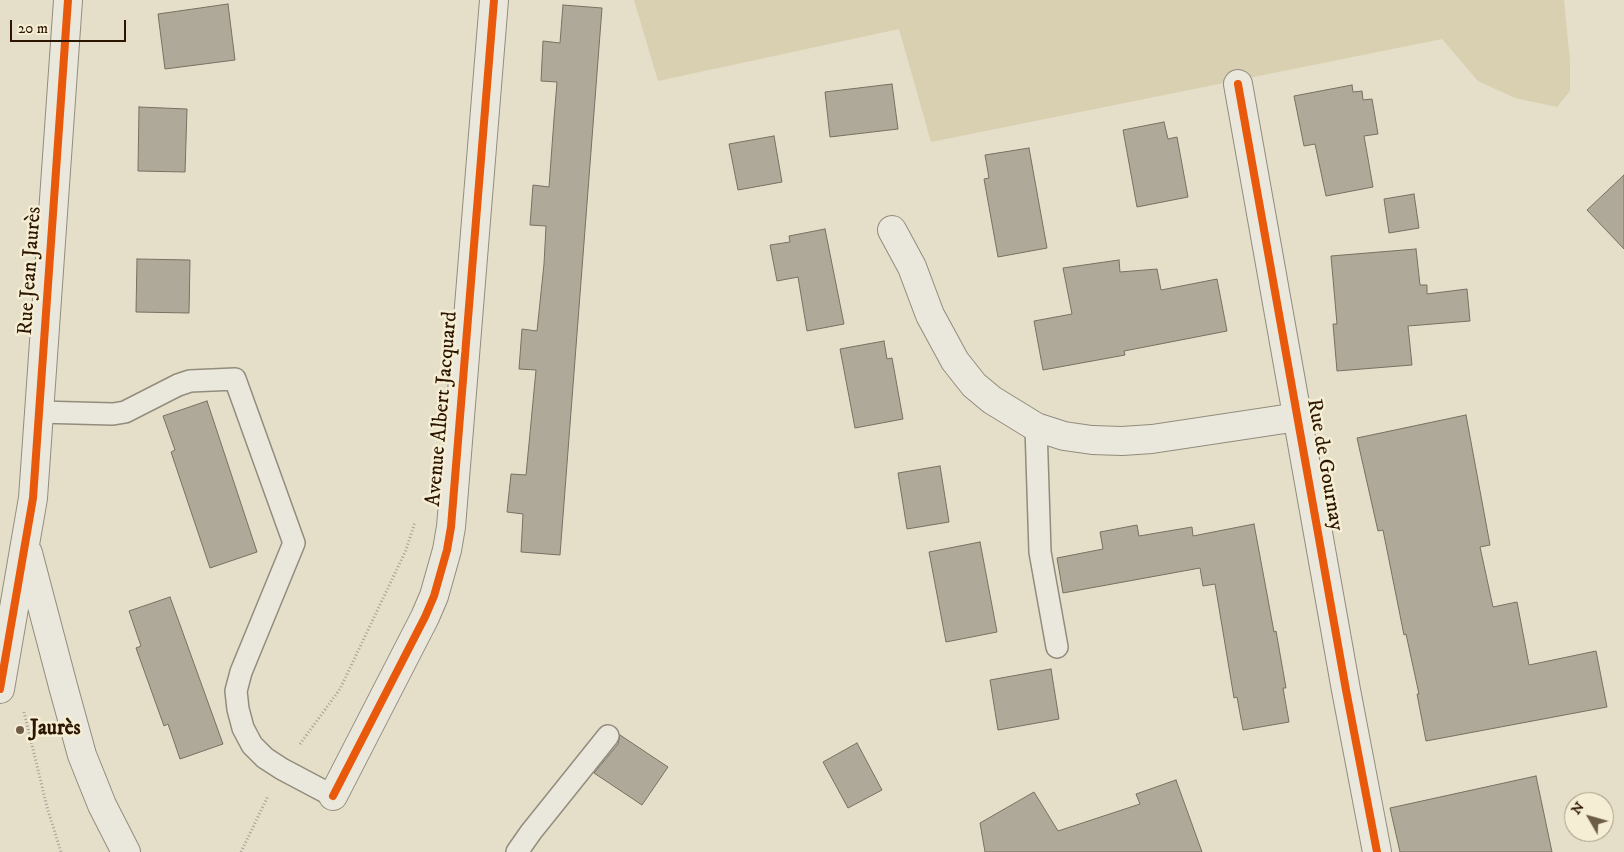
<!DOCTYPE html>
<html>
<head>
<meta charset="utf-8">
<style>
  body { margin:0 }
  #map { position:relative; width:1624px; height:852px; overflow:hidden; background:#e5dfc9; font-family:"IM FELL DW Pica",serif }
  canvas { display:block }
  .north { position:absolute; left:1564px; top:792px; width:50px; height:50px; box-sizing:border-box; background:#f5eed5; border:1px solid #a59880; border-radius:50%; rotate:308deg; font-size:14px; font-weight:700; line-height:20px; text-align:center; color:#2c1600 }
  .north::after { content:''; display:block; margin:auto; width:18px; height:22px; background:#6d5c46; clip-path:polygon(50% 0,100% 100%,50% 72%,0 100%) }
  .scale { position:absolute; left:10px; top:20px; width:116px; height:22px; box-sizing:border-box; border:2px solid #2c1600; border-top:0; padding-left:6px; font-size:15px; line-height:18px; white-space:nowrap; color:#2c1600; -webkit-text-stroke:4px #f5eed5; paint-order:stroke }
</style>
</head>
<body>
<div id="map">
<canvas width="1624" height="852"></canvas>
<div class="north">N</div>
<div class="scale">20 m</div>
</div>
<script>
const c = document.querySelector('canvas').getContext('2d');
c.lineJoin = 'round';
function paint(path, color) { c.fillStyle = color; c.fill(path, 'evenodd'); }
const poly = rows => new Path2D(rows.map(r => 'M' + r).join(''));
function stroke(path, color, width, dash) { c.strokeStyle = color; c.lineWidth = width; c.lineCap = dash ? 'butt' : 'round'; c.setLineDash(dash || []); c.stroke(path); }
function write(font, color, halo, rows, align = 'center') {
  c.font = font + ' "IM FELL DW Pica",serif'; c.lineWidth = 5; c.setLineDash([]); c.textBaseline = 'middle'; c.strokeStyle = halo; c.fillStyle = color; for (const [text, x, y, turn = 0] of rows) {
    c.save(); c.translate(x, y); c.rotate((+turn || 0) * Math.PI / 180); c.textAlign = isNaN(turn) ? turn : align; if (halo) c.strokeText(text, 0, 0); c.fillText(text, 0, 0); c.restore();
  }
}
const green = poly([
  [634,0,1564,0,1570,61,1570,91,1557,107,1515,98,1478,81,1442,39,931,142,899,29,658,81]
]);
const building = poly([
  [228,4,235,60,165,69,158,14,228,4],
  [563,5,602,8,560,555,521,552,523,514,507,512,511,474,526,475,536,370,519,369,522,329,537,331,544,264,546,226,530,225,533,185,549,187,554,119,557,82,541,81,543,41,560,43,563,5],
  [892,84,898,129,830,137,825,92,892,84],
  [1352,85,1353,92,1362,91,1363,100,1372,99,1378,134,1364,136,1373,187,1326,196,1315,144,1304,146,1294,96,1352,85],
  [139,107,187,109,185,172,138,171,139,107],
  [1164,122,1168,139,1177,137,1188,197,1137,207,1123,130,1164,122],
  [774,136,782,182,738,190,729,144,774,136],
  [1029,148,1047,248,998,257,984,179,989,178,985,155,1029,148],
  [1624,175,1624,249,1587,210,1624,175],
  [1414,194,1419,228,1389,233,1384,199,1414,194],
  [825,229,844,324,807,331,798,277,777,281,770,245,790,242,789,236,825,229],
  [1416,249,1420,285,1427,285,1427,294,1467,289,1470,321,1408,326,1412,365,1337,371,1333,324,1337,324,1331,256,1416,249],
  [137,259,190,260,189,313,136,312,137,259],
  [1119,260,1120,272,1157,269,1161,290,1217,279,1227,331,1124,351,1125,355,1043,370,1034,321,1072,314,1063,268,1119,260],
  [884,341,887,359,892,358,903,419,855,428,840,349,884,341],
  [207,401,257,552,210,568,171,452,175,450,163,416,207,401],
  [1466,415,1490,545,1480,547,1493,607,1517,602,1529,665,1596,651,1607,707,1426,741,1417,694,1419,694,1406,634,1404,635,1383,530,1378,531,1357,438,1466,415],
  [940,466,949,522,907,529,898,473,940,466],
  [1254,524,1274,632,1276,631,1286,688,1283,688,1289,722,1243,730,1237,697,1234,698,1215,584,1203,586,1200,568,1063,593,1057,558,1103,549,1100,532,1137,525,1139,536,1192,527,1193,536,1254,524],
  [980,542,997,632,946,642,929,552,980,542],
  [170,597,223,744,180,759,168,724,164,726,136,648,141,646,129,611,170,597],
  [1051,669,1059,719,998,730,990,680,1051,669],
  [620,735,668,767,642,805,594,773,618,744,620,735],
  [857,743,882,790,848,808,823,762,857,743],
  [1536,776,1552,852,1400,852,1390,808,1536,776],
  [1176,780,1202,852,985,852,980,823,1034,792,1058,831,1140,804,1136,794,1176,780]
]);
const path = poly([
  [24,712,47,807,61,852],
  [300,744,340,689,406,550,415,522],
  [241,852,268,796]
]);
const service = poly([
  [39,412,113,414,125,412,178,385,190,381,235,379,294,543,241,672,236,691,238,709,243,728,252,745,265,758,282,769,333,796],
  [1036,427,1040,552,1057,647],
  [517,852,531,832,608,736]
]);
const minor = poly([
  [1238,84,1346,690,1377,852],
  [892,230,912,267,930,315,955,361,974,385,992,400,1036,427,1064,436,1092,440,1122,441,1152,439,1298,417],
  [28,553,63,686,82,755,102,805,126,852],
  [0,689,33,498,68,0],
  [333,796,425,617,434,596,447,550,451,527,494,0]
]);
const cycleway = poly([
  [1238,84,1346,690,1377,852],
  [0,689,33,498,68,0],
  [333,796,425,617,434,596,447,550,451,527,494,0]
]);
const markers = [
  [20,730,5,"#6d5c46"]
];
const streetNames = [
  ["Rue Jean Jaurès",31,271,-86],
  ["Avenue Albert Jacquard",443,409,-85],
  ["Rue de Gournay",1324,465,80]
];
const poiNames = [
  ["Jaurès",30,730]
];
paint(green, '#d9cfb1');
paint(building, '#afa999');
stroke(building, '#787062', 1);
stroke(service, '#928c7d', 24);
stroke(minor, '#928c7d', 30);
stroke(path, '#a49f95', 3, [1, 2.5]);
stroke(service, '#eae7dc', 21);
stroke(minor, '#eae7dc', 28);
stroke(cycleway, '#e8590c', 8);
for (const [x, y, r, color] of markers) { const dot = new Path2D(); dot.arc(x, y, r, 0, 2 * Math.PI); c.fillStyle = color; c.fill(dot); stroke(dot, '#f5eed5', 2); }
write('21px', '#2c1600', '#f5eed5', streetNames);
write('bold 21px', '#2c1600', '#f5eed5', poiNames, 'left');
</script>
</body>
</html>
